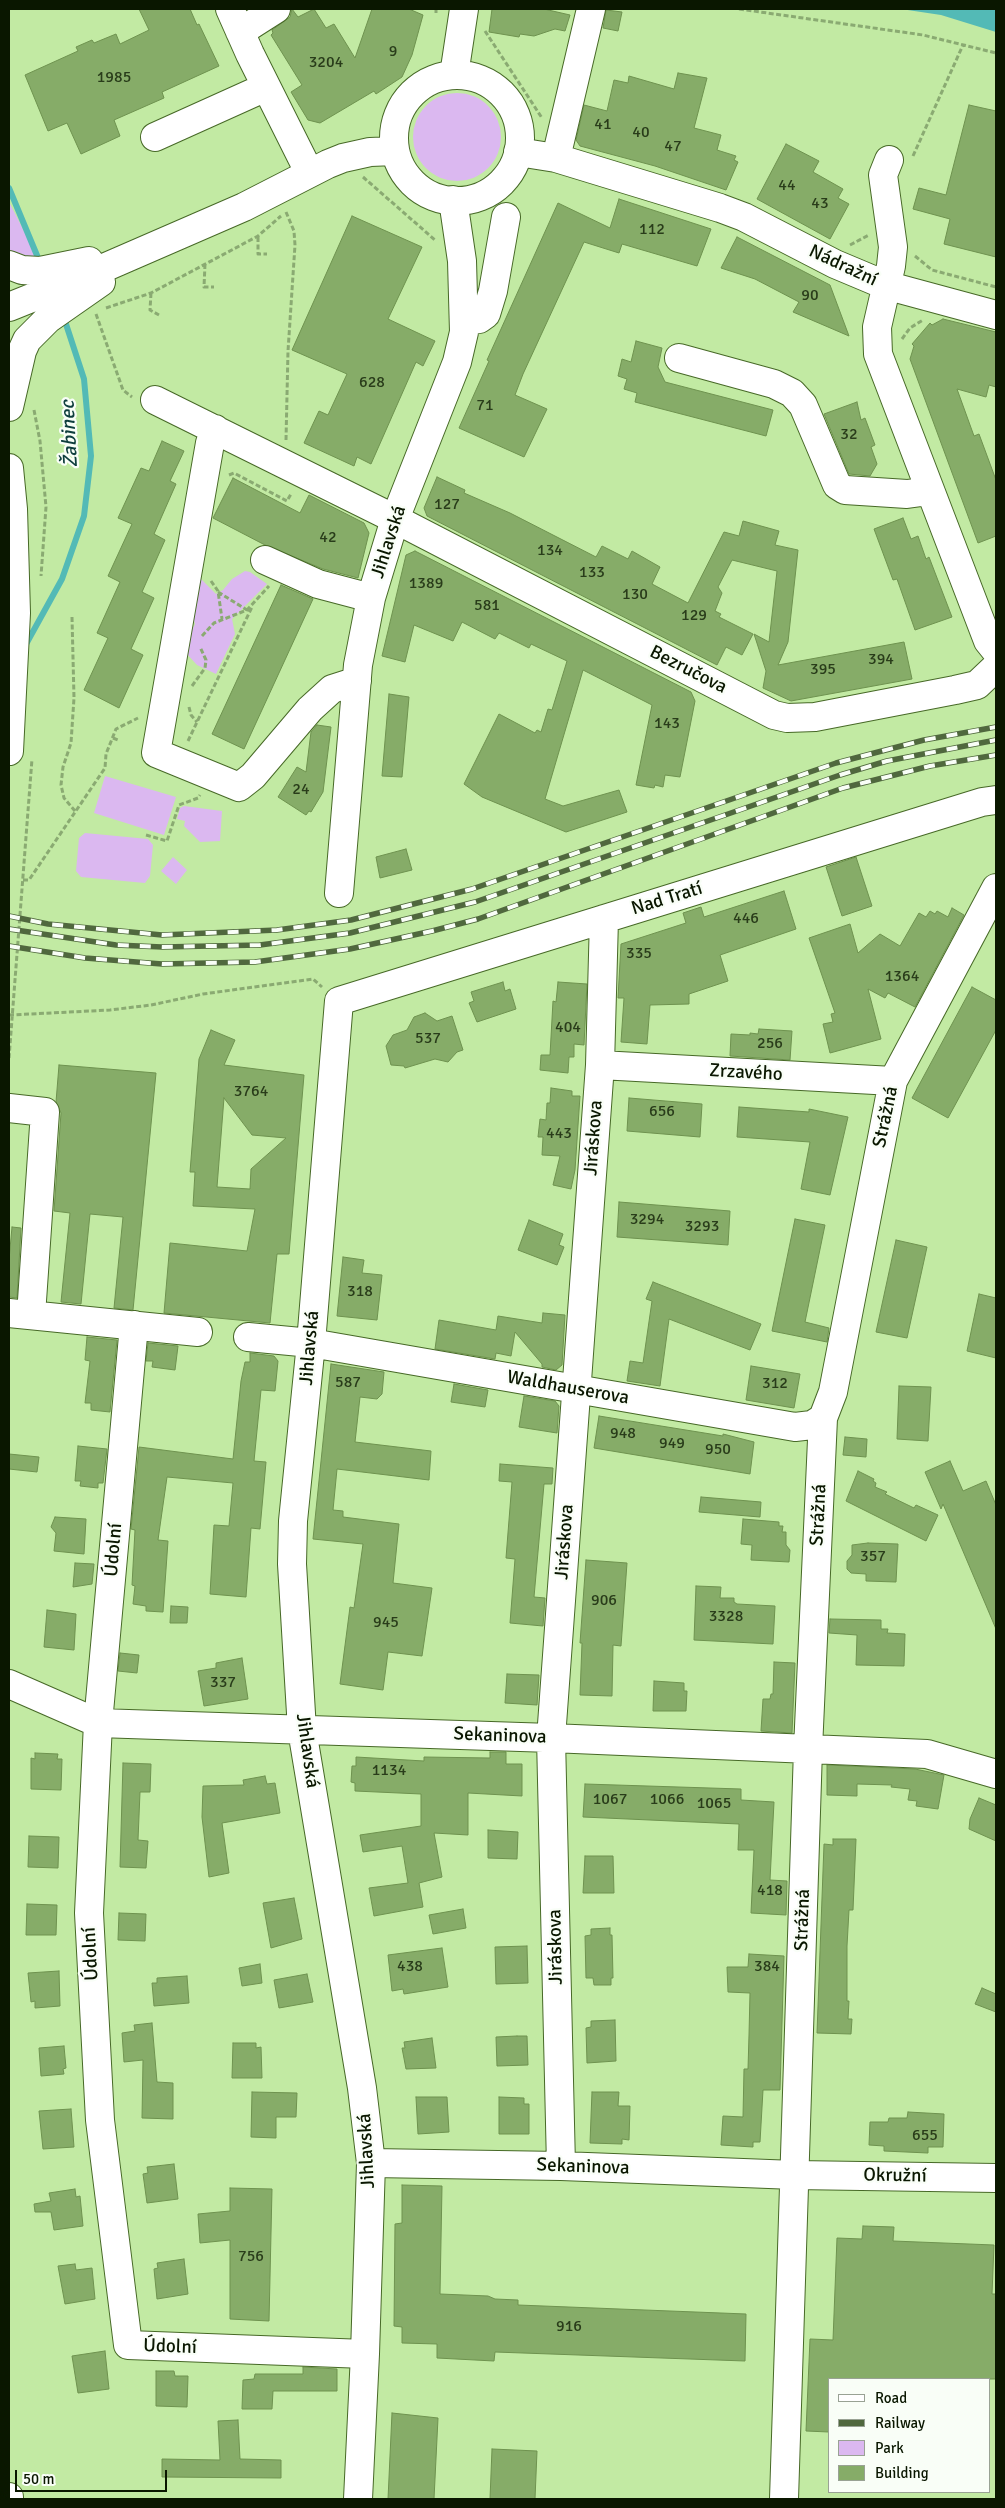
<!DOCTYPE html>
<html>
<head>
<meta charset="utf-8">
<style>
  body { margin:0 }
  #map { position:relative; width:1005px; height:2508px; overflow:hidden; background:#c2eaa3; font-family:Signika,sans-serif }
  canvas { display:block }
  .frame { position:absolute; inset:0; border:10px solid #0a1700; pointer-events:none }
  .legend { position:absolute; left:828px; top:2378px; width:162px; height:115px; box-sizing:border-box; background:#f9fef7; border:1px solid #99a294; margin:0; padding:6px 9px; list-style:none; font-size:15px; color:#0a1700 }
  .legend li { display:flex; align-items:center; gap:10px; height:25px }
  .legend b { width:25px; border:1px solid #99a294 }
  .scale { position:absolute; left:15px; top:2470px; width:152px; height:22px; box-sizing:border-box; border:2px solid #0a1700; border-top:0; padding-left:6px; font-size:15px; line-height:18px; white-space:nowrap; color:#0a1700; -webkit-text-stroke:4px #f9fef7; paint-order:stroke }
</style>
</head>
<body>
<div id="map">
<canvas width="1005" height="2508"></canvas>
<div class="frame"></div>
<ul class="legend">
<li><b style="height:6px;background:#fff"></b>Road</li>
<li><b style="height:6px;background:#50683e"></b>Railway</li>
<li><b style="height:14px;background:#dbb8f0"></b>Park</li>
<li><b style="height:14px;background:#86ac68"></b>Building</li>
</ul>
<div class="scale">50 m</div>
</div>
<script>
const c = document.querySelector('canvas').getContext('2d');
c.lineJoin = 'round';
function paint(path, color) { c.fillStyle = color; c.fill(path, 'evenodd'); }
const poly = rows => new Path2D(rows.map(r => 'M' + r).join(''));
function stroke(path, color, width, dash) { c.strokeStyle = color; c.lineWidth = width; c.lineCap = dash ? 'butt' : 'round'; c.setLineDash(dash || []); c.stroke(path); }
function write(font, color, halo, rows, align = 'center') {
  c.font = font + ' Signika,sans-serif'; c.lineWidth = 4.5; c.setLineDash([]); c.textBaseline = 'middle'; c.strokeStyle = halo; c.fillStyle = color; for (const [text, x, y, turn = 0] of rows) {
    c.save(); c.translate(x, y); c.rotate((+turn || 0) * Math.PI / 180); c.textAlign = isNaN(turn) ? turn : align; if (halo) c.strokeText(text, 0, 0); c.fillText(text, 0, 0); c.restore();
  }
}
const green = poly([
  '413 137a44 44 0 1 1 88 0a44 44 0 1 1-88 0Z',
  [9,202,40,262,9,252],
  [245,571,250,572,267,584,232,619,235,634,216,674,197,665,185,652,186,642,195,624,193,618,200,578,216,594,223,590,232,579],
  [105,776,176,797,164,835,94,813],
  [184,806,222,811,220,841,200,842,184,826,185,821,177,819,180,808],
  [85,833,148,839,153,845,150,876,145,883,81,877,76,871,79,838],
  [173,857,187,870,176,884,161,871]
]);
const water = poly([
  [901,9,996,9,996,32,941,15]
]);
const stream = poly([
  [9,188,41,265],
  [25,646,62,579,84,516,91,456,84,379,63,315]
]);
const building = poly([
  [139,9,190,9,197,25,199,24,219,66,162,92,164,98,114,120,120,136,81,154,67,123,48,131,25,75,78,51,76,47,92,40,94,43,116,34,120,44,149,30,139,9],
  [292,9,298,17,314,9,326,28,334,24,355,58,372,9,409,9,423,15,412,55,402,77,376,94,374,91,320,123,308,120,291,92,302,85,271,35,273,33,272,30,290,17,292,9],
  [492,9,544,9,570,15,565,31,555,29,534,36,520,34,519,37,489,32,492,9],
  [606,10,622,12,618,31,603,28,606,10],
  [678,73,707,78,694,128,721,135,717,150,736,156,734,160,738,162,726,190,655,166,580,146,576,140,584,105,607,111,614,80,628,83,629,76,674,89,678,73],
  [969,105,996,111,996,257,944,244,950,219,913,209,919,188,946,195,969,105],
  [786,144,819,161,813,172,843,189,838,198,849,204,830,239,757,199,786,144],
  [619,199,711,229,697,266,622,244,619,253,584,242,523,374,515,395,547,409,524,457,459,428,489,361,487,360,558,203,610,228,619,199],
  [352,216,422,247,388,319,435,341,423,366,416,362,371,464,357,457,354,466,304,443,319,411,328,415,347,374,292,350,352,216],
  [737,237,830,285,849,336,793,312,799,302,755,279,721,268,737,237],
  [943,319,996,332,996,387,989,385,986,397,957,389,974,436,979,434,996,480,996,536,978,543,910,359,914,346,912,344,930,323,932,325,943,319],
  [636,341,662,348,658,367,665,382,773,410,766,436,635,402,637,393,624,389,627,379,618,376,622,359,631,362,636,341],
  [857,402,861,420,865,418,875,445,871,447,877,464,870,476,849,474,824,414,857,402],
  [162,441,184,451,170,481,176,484,154,534,165,540,142,592,154,598,131,649,143,655,119,708,84,690,108,638,97,633,120,582,108,576,132,524,118,518,141,468,149,471,162,441],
  [437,477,465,490,464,493,510,513,596,557,602,546,628,559,632,551,660,567,652,584,688,603,724,532,739,536,743,521,779,531,775,545,798,550,788,642,778,665,904,642,912,679,791,701,763,688,766,671,754,634,769,642,777,571,732,560,718,587,722,593,715,611,721,614,719,617,753,634,742,655,726,647,717,665,427,516,424,508,437,477],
  [233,478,300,513,309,495,364,523,369,533,358,578,323,569,265,545,213,518,233,478],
  [903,518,911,539,918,536,926,559,929,557,952,617,915,630,897,579,893,580,874,529,903,518],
  [415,551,691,692,695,701,680,777,665,775,663,787,655,785,654,788,636,785,652,705,583,670,545,799,563,806,619,790,627,812,566,832,482,797,464,784,499,714,535,733,537,730,541,732,548,709,552,710,567,661,531,644,529,648,499,633,495,639,462,622,453,641,414,625,405,662,382,656,406,555,415,551],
  [281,585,313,599,244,749,212,734,281,585],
  [389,694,409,697,402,777,382,776,389,694],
  [317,725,331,727,323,792,311,812,309,811,306,815,278,797,297,767,306,772,311,732,317,725],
  [406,849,412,870,380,878,376,857,406,849],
  [856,857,872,906,842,916,826,867,856,857],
  [784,891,796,929,720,955,728,981,689,994,689,1004,650,1005,647,1044,621,1042,624,998,618,998,621,944,686,923,683,913,701,907,704,917,784,891],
  [952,908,964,915,915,1007,888,993,885,998,868,989,881,1039,830,1053,823,1024,833,1022,831,1014,835,1013,809,938,850,924,858,953,880,934,900,946,919,913,926,917,930,911,935,914,937,911,948,917,952,908],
  [503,982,505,991,510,989,516,1009,477,1022,469,1003,474,1001,471,992,503,982],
  [558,982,587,984,584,1045,574,1044,574,1057,569,1057,568,1073,540,1070,541,1055,550,1055,553,1001,556,1002,558,982],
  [972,987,996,1000,996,1030,948,1118,912,1098,972,987],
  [425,1013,437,1021,452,1016,463,1050,457,1052,448,1062,435,1059,405,1068,404,1066,391,1065,386,1046,393,1035,407,1030,414,1017,425,1013],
  [759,1029,792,1031,790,1060,730,1056,731,1034,750,1035,750,1033,758,1034,759,1029],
  [211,1030,235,1040,224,1065,304,1075,289,1254,277,1254,270,1323,164,1313,170,1243,247,1251,255,1209,193,1206,195,1172,190,1172,199,1059,211,1030],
  [224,1098,252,1135,286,1138,251,1169,250,1189,217,1187,224,1098],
  [59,1065,156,1073,133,1310,114,1308,123,1217,90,1214,81,1304,61,1302,70,1213,54,1211,61,1113,56,1102,59,1065],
  [551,1088,572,1091,572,1096,580,1096,575,1170,571,1189,553,1185,560,1156,542,1155,543,1137,538,1137,540,1119,546,1120,547,1103,550,1103,551,1088],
  [629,1098,702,1104,700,1137,627,1131,629,1098],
  [739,1107,809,1112,809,1109,848,1117,830,1195,801,1189,810,1142,737,1137,739,1107],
  [619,1202,730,1211,728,1245,617,1237,619,1202],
  [795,1219,825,1225,805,1322,829,1328,827,1342,772,1331,795,1219],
  [529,1220,563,1234,559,1245,564,1247,557,1265,518,1250,529,1220],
  [12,1227,21,1228,17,1298,9,1297,9,1260,12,1227],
  [896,1240,927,1247,907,1338,876,1332,896,1240],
  [343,1257,364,1260,362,1273,382,1275,377,1320,337,1316,343,1257],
  [653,1282,761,1324,750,1350,669,1319,660,1386,627,1381,630,1361,643,1363,652,1301,646,1299,653,1282],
  [979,1294,996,1298,996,1358,967,1351,979,1294],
  [543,1313,565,1315,562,1365,556,1370,542,1367,542,1364,515,1332,511,1356,496,1353,495,1359,435,1349,439,1320,496,1330,498,1316,542,1323,543,1313],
  [87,1337,117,1340,110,1412,91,1410,91,1403,85,1403,90,1361,85,1360,87,1337],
  [148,1343,178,1346,175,1370,152,1367,153,1361,146,1361,148,1343],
  [250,1353,274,1356,278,1361,275,1391,261,1390,254,1461,266,1462,260,1529,251,1528,246,1597,210,1594,214,1525,229,1526,233,1483,167,1477,158,1540,168,1541,163,1612,146,1611,146,1606,133,1604,135,1586,132,1585,135,1530,131,1529,139,1447,233,1459,241,1381,245,1362,250,1362,250,1353],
  [331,1364,384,1372,382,1394,377,1399,360,1397,355,1442,431,1451,429,1480,337,1469,333,1510,343,1511,343,1517,399,1524,393,1583,432,1588,422,1656,388,1652,383,1690,340,1684,350,1607,354,1608,363,1544,313,1539,331,1364],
  [751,1366,800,1374,794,1408,746,1400,751,1366],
  [454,1384,488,1390,485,1407,451,1402,454,1384],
  [899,1386,931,1387,928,1441,897,1439,899,1386],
  [524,1396,555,1401,559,1406,557,1433,519,1427,524,1396],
  [599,1416,723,1436,723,1434,754,1442,750,1474,594,1448,599,1416],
  [845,1437,867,1439,866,1457,843,1455,845,1437],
  [78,1446,107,1449,103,1483,98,1483,98,1488,80,1486,81,1481,75,1481,78,1446],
  [9,1454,39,1457,37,1472,9,1469,9,1454],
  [950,1461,963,1491,986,1481,996,1505,996,1629,943,1504,941,1509,925,1472,950,1461],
  [500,1464,553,1468,552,1484,544,1484,534,1597,545,1598,543,1626,510,1623,515,1559,506,1558,512,1482,499,1481,500,1464],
  [858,1471,874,1479,873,1481,876,1483,875,1487,887,1492,885,1494,914,1508,916,1505,938,1515,926,1541,846,1501,858,1471],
  [701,1497,761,1502,760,1517,699,1512,701,1497],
  [55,1517,86,1519,84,1554,54,1551,56,1533,51,1527,55,1517],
  [743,1519,779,1522,779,1526,783,1526,782,1532,786,1532,786,1545,790,1550,789,1562,751,1560,752,1545,741,1544,743,1519],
  [868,1543,898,1544,896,1582,866,1581,866,1574,851,1573,847,1569,847,1561,852,1555,852,1545,868,1543],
  [586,1560,627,1563,621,1646,613,1645,612,1696,580,1695,582,1643,580,1643,586,1560],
  [75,1563,94,1564,92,1584,73,1587,75,1563],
  [696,1586,721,1587,720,1598,734,1598,734,1602,737,1604,775,1606,773,1644,694,1640,696,1586],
  [171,1606,188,1607,187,1623,170,1623,171,1606],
  [47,1610,76,1614,74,1650,44,1647,47,1610],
  [830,1619,881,1620,881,1629,888,1629,887,1633,905,1634,904,1666,856,1665,857,1635,829,1633,830,1619],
  [120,1653,139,1655,137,1673,118,1671,120,1653],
  [242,1658,248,1699,204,1706,198,1671,216,1668,216,1663,242,1658],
  [774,1662,795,1663,792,1733,761,1731,763,1699,770,1699,771,1694,773,1694,774,1662],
  [507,1674,539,1675,537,1705,505,1703,507,1674],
  [654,1681,684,1683,684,1691,687,1691,686,1711,653,1711,654,1681],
  [490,1752,506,1752,506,1764,522,1764,522,1796,468,1793,468,1835,434,1833,442,1877,419,1883,423,1907,374,1916,369,1888,408,1883,402,1846,363,1852,360,1835,421,1826,421,1794,355,1791,355,1783,351,1782,352,1766,356,1766,356,1757,424,1761,424,1757,490,1758,490,1752],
  [35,1753,58,1754,57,1759,62,1759,61,1790,31,1789,31,1758,35,1759,35,1753],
  [123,1763,151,1764,150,1792,140,1792,138,1840,148,1841,146,1868,120,1867,123,1763],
  [827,1765,915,1769,944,1775,938,1809,916,1806,917,1801,908,1800,910,1789,891,1787,892,1785,857,1784,857,1796,827,1795,827,1765],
  [265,1776,267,1784,275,1783,280,1813,222,1823,229,1873,209,1877,202,1817,203,1786,244,1785,243,1780,265,1776],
  [585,1784,741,1789,741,1800,774,1802,770,1880,787,1881,786,1915,751,1913,754,1850,738,1850,739,1824,583,1817,585,1784],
  [979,1798,996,1805,996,1841,969,1829,970,1819,979,1798],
  [488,1830,518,1832,517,1859,488,1858,488,1830],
  [29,1836,59,1837,58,1868,28,1867,29,1836],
  [833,1839,856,1839,853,1910,849,1910,847,1946,847,2001,849,2001,848,2019,852,2019,851,2034,817,2033,824,1844,833,1845,833,1839],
  [585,1856,613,1856,614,1893,583,1893,585,1856],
  [294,1898,302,1939,271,1948,263,1903,294,1898],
  [27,1904,57,1905,56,1935,26,1935,27,1904],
  [463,1909,466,1928,433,1934,429,1915,463,1909],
  [119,1913,146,1914,145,1941,118,1940,119,1913],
  [610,1928,610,1935,612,1935,613,1978,611,1978,611,1985,594,1985,593,1978,586,1978,585,1936,591,1935,591,1929,610,1928],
  [527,1946,528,1983,496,1984,495,1947,527,1946],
  [442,1948,448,1987,404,1994,403,1989,392,1991,388,1955,442,1948],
  [749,1954,784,1956,780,2090,763,2090,760,2142,753,2142,753,2147,721,2145,723,2116,743,2117,744,2069,748,2069,749,2035,750,1993,728,1992,727,1967,748,1967,749,1954],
  [260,1964,262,1983,242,1986,239,1968,260,1964],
  [59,1971,60,2006,35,2008,35,2001,31,2002,28,1973,59,1971],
  [307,1974,313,2002,279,2008,274,1980,307,1974],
  [187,1976,189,2003,154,2006,152,1983,157,1983,157,1978,187,1976],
  [982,1988,996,1994,996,2012,975,2004,982,1988],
  [615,2020,616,2061,587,2063,586,2028,591,2027,591,2021,615,2020],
  [152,2023,157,2082,173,2083,173,2119,142,2118,143,2060,124,2062,122,2033,135,2031,134,2025,152,2023],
  [517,2036,527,2036,528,2065,497,2066,496,2037,517,2036],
  [432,2038,436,2068,406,2069,402,2048,405,2048,404,2042,432,2038],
  [233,2043,256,2043,256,2048,261,2047,262,2078,232,2078,233,2043],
  [64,2046,66,2068,63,2069,64,2074,41,2076,39,2048,64,2046],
  [252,2092,297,2093,296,2117,276,2117,276,2138,251,2137,252,2092],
  [592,2092,619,2092,618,2106,630,2106,629,2140,622,2139,622,2144,590,2143,592,2092],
  [416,2097,447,2097,449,2132,418,2134,416,2097],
  [499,2097,524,2098,524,2104,529,2104,529,2134,499,2134,499,2097],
  [71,2109,74,2147,43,2149,39,2111,71,2109],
  [908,2112,944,2114,943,2147,928,2147,928,2153,884,2151,884,2146,869,2145,870,2122,888,2122,889,2118,907,2118,908,2112],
  [174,2164,178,2199,147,2203,143,2174,148,2173,147,2167,174,2164],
  [402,2185,442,2186,440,2294,488,2296,495,2299,518,2300,518,2305,746,2314,745,2361,495,2352,494,2361,437,2358,437,2344,402,2343,402,2327,394,2326,395,2224,402,2223,402,2185],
  [230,2188,272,2189,269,2321,230,2319,230,2240,200,2243,198,2214,230,2211,230,2188],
  [75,2189,76,2197,80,2196,83,2226,54,2230,51,2212,35,2212,34,2204,51,2201,49,2193,75,2189],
  [863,2226,894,2227,893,2241,994,2245,992,2294,996,2294,996,2379,829,2379,829,2432,806,2431,810,2339,833,2340,837,2238,862,2239,863,2226],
  [184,2259,188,2294,157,2299,154,2269,158,2268,157,2263,184,2259],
  [75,2264,76,2270,92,2268,95,2299,65,2304,58,2266,75,2264],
  [105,2351,109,2389,78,2393,72,2356,105,2351],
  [303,2367,337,2369,337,2391,273,2391,272,2409,242,2409,243,2380,254,2379,255,2374,303,2374,303,2367],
  [156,2371,174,2371,175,2376,188,2376,187,2407,156,2406,156,2371],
  [392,2413,438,2418,434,2499,388,2499,392,2413],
  [238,2420,240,2459,281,2460,281,2478,162,2477,162,2459,220,2460,218,2421,238,2420],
  [492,2449,537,2451,535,2499,490,2499,492,2449]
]);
const path = poly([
  [739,9,923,35,996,53],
  [436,13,436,9],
  [485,31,542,118],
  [913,156,963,45],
  [363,177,435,240],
  [258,237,258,254,267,254],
  [850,245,869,235],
  [915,256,932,270,996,287],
  [205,264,204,287,214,287],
  [151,293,150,310,159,315],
  [106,308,151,293,258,236,281,216],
  [96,314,123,390,132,397],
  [902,339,910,328,923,320],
  [34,410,40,441,46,507,41,576],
  [286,440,288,351,295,245,294,231,286,212],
  [229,475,234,473,287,501,291,494],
  [211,581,218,591,222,619],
  [218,592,247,610],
  [72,617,74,698,71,743,63,767,61,785,64,798,75,811],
  [202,636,214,623,247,610,269,586],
  [192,686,205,668,206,660,200,647],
  [189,707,191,715,197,722],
  [113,738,118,740],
  [188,741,252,607],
  [146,835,167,841,179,805,198,798,200,795],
  [23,880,29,880,105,768,106,754,116,729,138,718],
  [9,1015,110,1010,151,1005,203,994,313,979,322,987],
  [9,1058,32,759]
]);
const minor = poly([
  [230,9,250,54,309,172],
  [240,32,276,9],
  [155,137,266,87],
  [518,152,556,158,720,208,744,217,835,264,885,285,996,315],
  [556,158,591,9],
  [889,160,883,175,893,247,891,266,877,327,878,354,988,641,996,651],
  [464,321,479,319,486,314,493,291,506,217],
  [679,358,774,384,792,393,803,405,837,485,845,490,907,494,929,491],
  [155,400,395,519,774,715,787,718,815,717,955,690,977,685,996,667],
  [215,429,210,443,156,753,239,787,253,776,310,709,332,689,357,681],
  [265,560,318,584,371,598],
  [339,893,358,665,371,598,395,519,457,362,464,332,462,261,453,200],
  [600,1065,893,1081],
  [9,1108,45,1112,31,1315],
  [9,1313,198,1332],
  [134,1325,98,1723,89,1913,100,2120,128,2345,365,2354],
  [248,1337,311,1343,795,1427,812,1425,823,1418],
  [9,1684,98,1723,551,1738,927,1754,996,1774],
  [371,2163,561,2166,795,2175,996,2178],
  [561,2166,551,1738,600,1065,604,919],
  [358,2499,365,2354,371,2163,362,2088,302,1730,292,1564,293,1521,311,1343,339,1001,982,802,996,800],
  [784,2499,808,1749,823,1418,833,1392,893,1081,996,888]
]);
const major = poly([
  [454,75,464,9],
  '394 138a63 63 0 1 1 126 0a63 63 0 1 1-126 0Z',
  [9,265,22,270,40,271,89,261],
  [9,307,76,280,244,207,328,164,343,158,370,152,395,151],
  [9,407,22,351,27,340,48,319,101,282],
  [9,468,13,509,16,613,9,751],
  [9,2497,9,2499]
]);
const rail = poly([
  [9,916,48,924,162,935,277,930,351,920,472,889,836,763,924,740,996,727],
  [9,929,116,945,162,947,260,945,350,933,475,902,840,775,887,761,996,740],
  [9,946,85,958,162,964,255,962,350,949,432,931,478,919,843,788,930,766,996,755]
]);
const numberNames = [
  ["9",393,52],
  ["3204",326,63],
  ["1985",114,78],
  ["41",603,125],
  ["40",641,133],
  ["47",673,147],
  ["44",787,186],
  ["43",820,204],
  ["112",652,230],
  ["90",810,296],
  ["628",372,383],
  ["71",485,406],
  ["32",849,435],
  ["127",447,505],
  ["42",328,538],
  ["134",550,551],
  ["133",592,573],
  ["1389",426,584],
  ["130",635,595],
  ["581",487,606],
  ["129",694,616],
  ["394",881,660],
  ["395",823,670],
  ["143",667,724],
  ["24",301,790],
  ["446",746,919],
  ["335",639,954],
  ["1364",902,977],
  ["404",568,1028],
  ["537",428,1039],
  ["256",770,1044],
  ["3764",251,1092],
  ["656",662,1112],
  ["443",559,1134],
  ["3294",647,1220],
  ["3293",702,1227],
  ["318",360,1292],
  ["587",348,1383],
  ["312",775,1384],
  ["948",623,1434],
  ["949",672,1444],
  ["950",718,1450],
  ["357",873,1557],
  ["906",604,1601],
  ["3328",726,1617],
  ["945",386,1623],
  ["337",223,1683],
  ["1134",389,1771],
  ["1067",610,1800],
  ["1066",667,1800],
  ["1065",714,1804],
  ["418",770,1891],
  ["438",410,1967],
  ["384",767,1967],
  ["655",925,2136],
  ["756",251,2257],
  ["916",569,2327]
];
const streetNames = [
  ["Nádražní",843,266,25],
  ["Jihlavská",389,542,-72],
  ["Bezručova",688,670,27],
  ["Nad Tratí",667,899,-17],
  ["Zrzavého",746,1073,3],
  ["Strážná",886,1117,-78],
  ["Jiráskova",594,1138,-86],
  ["Jihlavská",310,1348,-85],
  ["Waldhauserova",568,1388,10],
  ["Strážná",819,1515,-87],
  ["Jiráskova",565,1542,-86],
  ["Údolní",114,1550,-85],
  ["Sekaninova",500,1736,2],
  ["Jihlavská",307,1751,82],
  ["Strážná",803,1920,-88],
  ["Jiráskova",556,1947,-91],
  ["Údolní",91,1954,-93],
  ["Jihlavská",367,2151,-93],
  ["Sekaninova",583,2167,2],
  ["Okružní",895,2176,1],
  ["Údolní",170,2347,2]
];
const waterNames = [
  ["Žabinec",70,434,-93]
];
paint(green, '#dbb8f0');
paint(water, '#53bab6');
stroke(stream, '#53bab6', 6);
paint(building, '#86ac68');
stroke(building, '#6e924f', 1);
stroke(minor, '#476927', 30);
stroke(major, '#476927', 30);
stroke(path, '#8aaa72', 3, [5, 2.5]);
stroke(minor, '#fff', 28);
stroke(major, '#fff', 28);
stroke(rail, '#50683e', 5.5);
stroke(rail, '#f9fef7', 4, [11]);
write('16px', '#293c1a', null, numberNames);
write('19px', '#0a1700', '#f9fef7', streetNames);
write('italic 20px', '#0e3e3d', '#f9fef7', waterNames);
</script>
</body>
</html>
